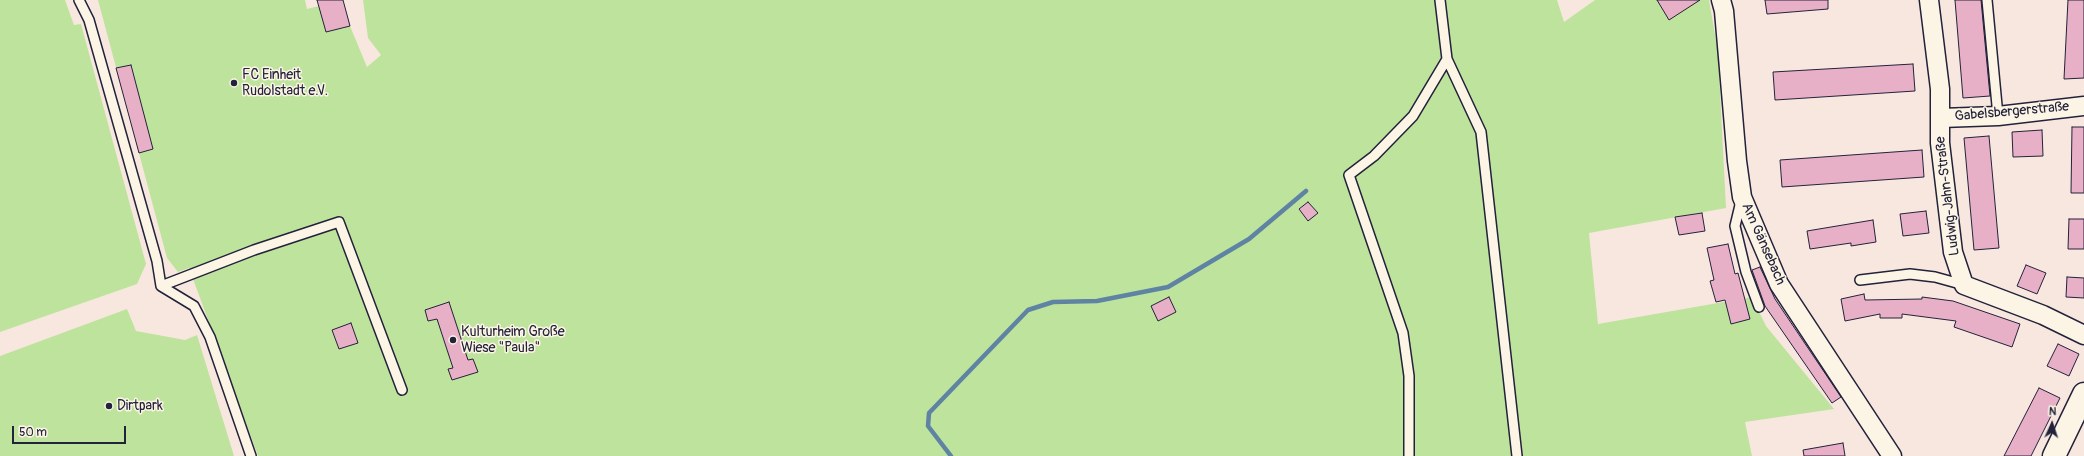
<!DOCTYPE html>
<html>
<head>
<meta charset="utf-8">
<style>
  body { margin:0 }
  #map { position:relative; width:2084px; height:456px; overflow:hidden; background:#f8e7df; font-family:Pangolin,sans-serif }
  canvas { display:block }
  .north { position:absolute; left:2032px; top:404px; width:40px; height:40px; -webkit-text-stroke:3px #fcf5e5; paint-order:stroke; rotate:3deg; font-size:11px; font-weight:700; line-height:16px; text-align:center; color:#22223b }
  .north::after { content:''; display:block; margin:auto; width:14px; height:18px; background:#22223b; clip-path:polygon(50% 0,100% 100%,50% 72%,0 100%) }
  .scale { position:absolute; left:12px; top:426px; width:114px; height:18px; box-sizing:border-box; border:2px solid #22223b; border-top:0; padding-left:5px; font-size:12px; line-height:14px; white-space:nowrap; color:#22223b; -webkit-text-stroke:3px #fcf5e5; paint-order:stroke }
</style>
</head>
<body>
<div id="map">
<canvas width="2084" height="456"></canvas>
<div class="north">N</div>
<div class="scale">50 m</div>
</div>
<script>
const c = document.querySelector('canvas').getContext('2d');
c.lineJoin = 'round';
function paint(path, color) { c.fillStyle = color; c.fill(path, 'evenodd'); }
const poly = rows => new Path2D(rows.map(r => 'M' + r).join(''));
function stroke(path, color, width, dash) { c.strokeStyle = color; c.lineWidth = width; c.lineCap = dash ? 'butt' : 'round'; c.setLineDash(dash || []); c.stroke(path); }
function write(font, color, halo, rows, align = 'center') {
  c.font = font + ' Pangolin,sans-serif'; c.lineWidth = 3; c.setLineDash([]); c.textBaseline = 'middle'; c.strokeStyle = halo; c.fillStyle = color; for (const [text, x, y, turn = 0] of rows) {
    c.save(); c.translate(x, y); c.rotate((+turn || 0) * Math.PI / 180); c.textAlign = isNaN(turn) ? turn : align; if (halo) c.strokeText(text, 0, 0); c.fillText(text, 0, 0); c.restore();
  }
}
const green = poly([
  [0,0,65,0,74,25,81,24,146,264,137,284,0,332],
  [98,0,305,0,307,9,343,0,350,26,367,67,381,55,368,38,363,0,1557,0,1564,22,1595,0,1709,0,1718,52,1726,208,1589,233,1598,324,1752,297,1766,326,1834,409,1745,422,1752,456,258,456,189,268,178,272,167,258],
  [127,309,136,331,185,340,197,335,234,456,0,456,0,356]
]);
const stream = poly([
  [951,456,928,426,929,413,1028,310,1053,302,1097,301,1168,287,1249,239,1306,191]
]);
const building = poly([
  [317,0,343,0,350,26,326,32,317,0],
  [1657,0,1700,0,1669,20,1657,0],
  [1765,0,1828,0,1828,9,1767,14,1765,0],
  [1955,0,1981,0,1990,96,1963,98,1955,0],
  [2068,0,2084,0,2084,78,2064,79,2068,0],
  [1913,64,1915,91,1775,100,1773,72,1913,64],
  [131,65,153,149,139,153,116,68,131,65],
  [2072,127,2084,127,2084,193,2071,193,2072,127],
  [2042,130,2043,156,2013,157,2012,132,2042,130],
  [1989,136,1999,248,1974,250,1964,138,1989,136],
  [1922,150,1924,177,1782,187,1780,160,1922,150],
  [1308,202,1318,213,1308,221,1299,209,1308,202],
  [1926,211,1929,233,1903,236,1900,214,1926,211],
  [1702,213,1705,231,1679,235,1675,217,1702,213],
  [2069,219,2084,219,2084,249,2068,249,2069,219],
  [1873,220,1876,242,1851,246,1851,243,1810,249,1807,231,1873,220],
  [1728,244,1735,274,1738,273,1750,319,1731,324,1725,300,1716,302,1710,281,1714,280,1707,248,1728,244],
  [2026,265,2046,273,2037,294,2017,286,2026,265],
  [1760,267,1775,299,1841,397,1832,403,1765,306,1752,270,1760,267],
  [2067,277,2084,278,2084,298,2066,297,2067,277],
  [1864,294,1865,300,1922,299,1922,297,1953,301,2020,324,2012,347,1954,327,1956,321,1902,314,1902,318,1880,318,1880,314,1845,321,1841,299,1864,294],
  [1169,297,1176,312,1158,321,1151,306,1169,297],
  [449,302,468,360,473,359,478,372,452,380,448,369,453,368,437,319,428,321,425,310,449,302],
  [351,323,358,343,339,349,332,330,351,323],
  [2058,344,2079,354,2069,376,2047,366,2058,344],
  [2039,388,2060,398,2031,456,2004,456,2039,388],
  [1843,443,1845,456,1804,456,1803,450,1843,443]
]);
const service = poly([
  [79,0,89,20,157,261,161,286,194,306,210,337,251,456],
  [1440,0,1447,59,1481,132,1517,456],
  [1987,0,1998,116],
  [1741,201,1735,226,1746,272,1759,307],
  [1860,280,1910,274,1935,277,1964,285],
  [161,286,254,250,339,222,402,390],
  [1409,456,1409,376,1403,333,1349,175,1374,156,1413,116,1447,59]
]);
const minor = poly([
  [1721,0,1724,11,1737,161,1742,197,1779,284,1892,456],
  [1929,0,1940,89,1940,143,1953,252,1964,285,2043,315,2084,335],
  [1941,118,1998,116,2084,106]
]);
const tertiary = poly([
  [2054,456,2084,394]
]);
const markers = [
  [234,83,4,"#22223b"],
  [453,340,4,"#22223b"],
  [109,406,4,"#22223b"]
];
const poiNames = [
  ["FC Einheit",242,75],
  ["Rudolstadt e.V.",242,91],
  ["Kulturheim Große",461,332],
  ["Wiese \"Paula\"",461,348],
  ["Dirtpark",117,406]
];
const streetNames = [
  ["Gabelsbergerstraße",2012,112,-5],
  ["Ludwig-Jahn-Straße",1948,196,-97],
  ["Am Gänsebach",1763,244,66]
];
paint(green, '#bee39d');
stroke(stream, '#5f84a3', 4.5);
paint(building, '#e8b0c7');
stroke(building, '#22223b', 1);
stroke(service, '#22223b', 12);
stroke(minor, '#22223b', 21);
stroke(tertiary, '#22223b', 25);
stroke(service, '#fcf5e5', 9);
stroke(minor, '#fcf5e5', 18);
stroke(tertiary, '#fcf5e5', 22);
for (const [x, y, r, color] of markers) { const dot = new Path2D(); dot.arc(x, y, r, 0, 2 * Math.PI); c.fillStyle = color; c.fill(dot); stroke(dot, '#fcf5e5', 1.5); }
write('14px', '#22223b', '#fcf5e5', poiNames, 'left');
write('14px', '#22223b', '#fcf5e5', streetNames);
</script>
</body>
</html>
